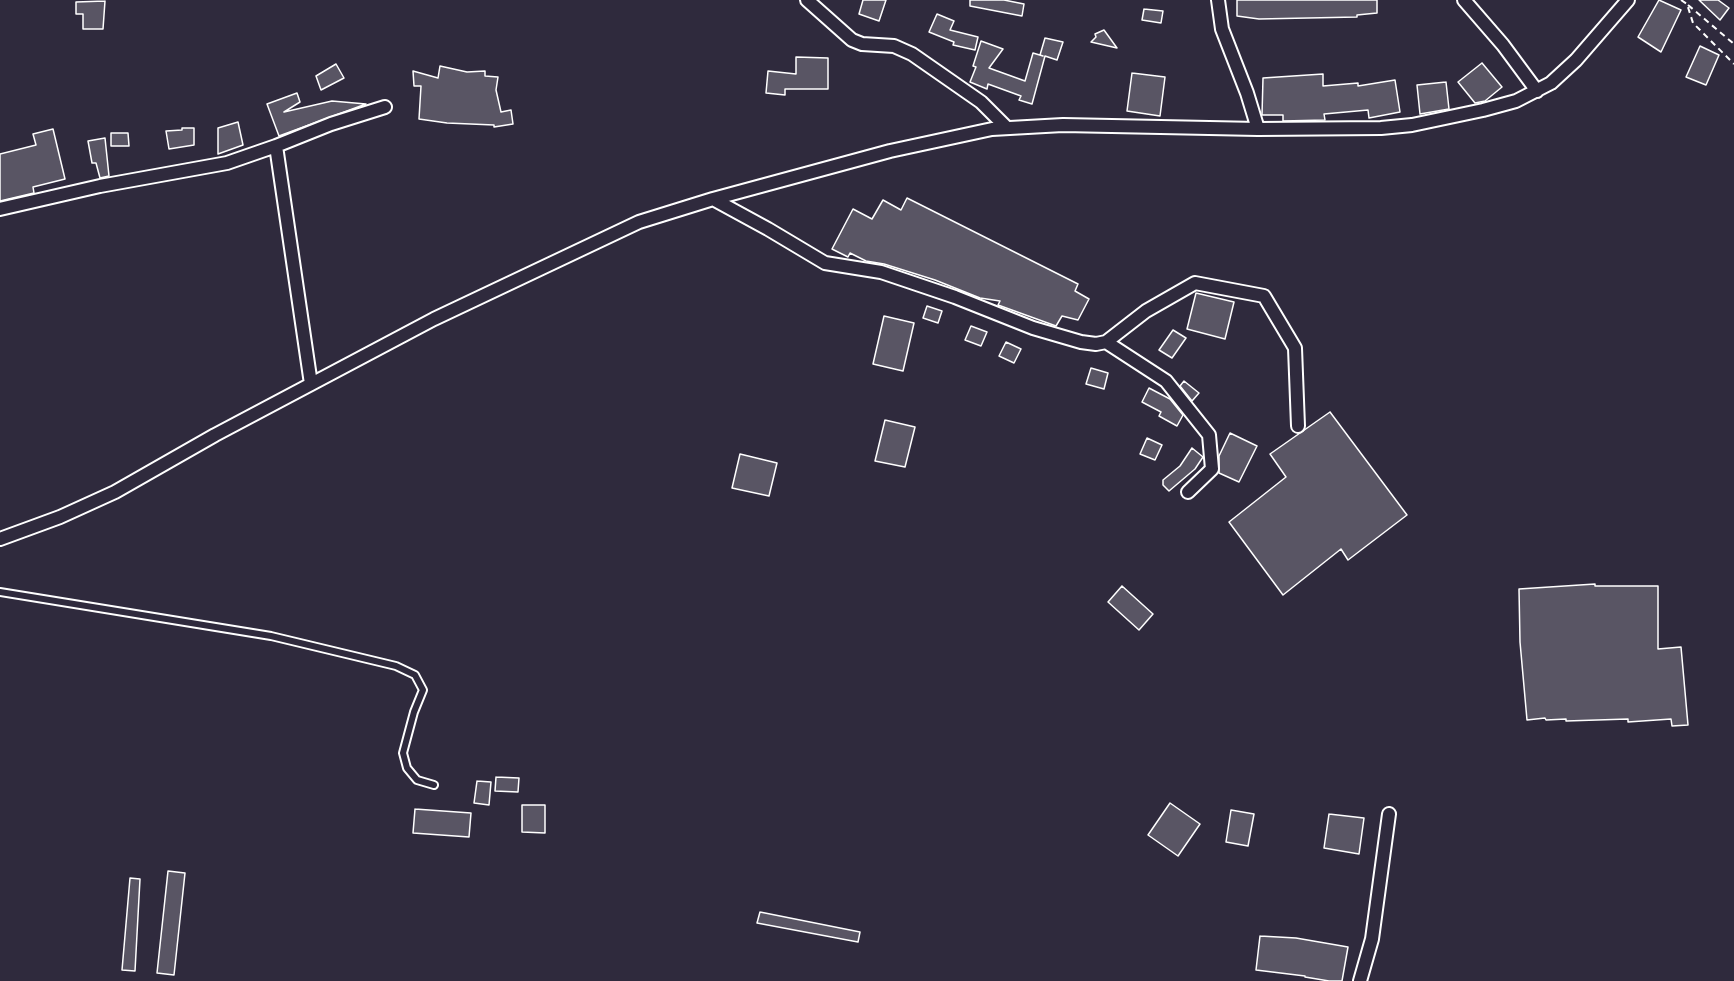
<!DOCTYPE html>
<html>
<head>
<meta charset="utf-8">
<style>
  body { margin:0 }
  canvas { display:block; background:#2f2a3d }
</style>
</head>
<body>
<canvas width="1734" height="981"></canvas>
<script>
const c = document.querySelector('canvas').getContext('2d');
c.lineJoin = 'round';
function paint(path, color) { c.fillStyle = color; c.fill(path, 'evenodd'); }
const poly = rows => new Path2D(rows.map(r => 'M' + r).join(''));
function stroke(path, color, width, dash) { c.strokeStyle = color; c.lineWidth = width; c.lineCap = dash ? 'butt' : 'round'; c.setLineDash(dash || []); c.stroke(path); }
const building = poly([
  [863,0,886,0,879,21,859,14,863,0],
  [970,0,1004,0,1024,4,1022,16,970,6,970,0],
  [1237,0,1377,0,1377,13,1357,15,1357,17,1259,19,1237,16,1237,0],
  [1659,0,1681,10,1661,52,1638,37,1659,0],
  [1699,0,1718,0,1729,8,1720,20,1699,0],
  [105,1,103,29,83,29,83,14,76,14,76,2,105,1],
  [1144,9,1163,11,1161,23,1142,20,1144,9],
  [937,14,954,21,950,30,978,37,975,50,953,45,954,42,929,32,937,14],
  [1104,30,1117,48,1091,42,1096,37,1095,34,1104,30],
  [1045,38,1063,42,1057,60,1045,56,1032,104,1019,100,1021,96,988,84,987,89,970,82,976,67,973,66,981,41,1003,49,989,68,1025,81,1033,53,1043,56,1040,55,1045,38],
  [1700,46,1719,55,1706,85,1686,77,1700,46],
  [796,57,828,58,828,89,785,89,785,95,766,93,768,71,796,74,796,57],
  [1482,63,1502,87,1485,101,1475,103,1458,82,1482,63],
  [336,64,344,78,321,90,316,76,336,64],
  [440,66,467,72,485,71,485,76,498,77,496,90,501,112,511,110,513,124,494,127,494,125,447,123,419,119,421,86,414,86,413,71,438,78,440,66],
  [1132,73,1165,77,1160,116,1127,111,1132,73],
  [1323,74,1323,86,1358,83,1358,86,1395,80,1400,112,1369,118,1368,110,1324,114,1325,120,1283,121,1283,115,1262,115,1263,78,1323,74],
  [1446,82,1449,109,1420,114,1417,85,1446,82],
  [297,93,300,102,284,112,332,101,366,104,279,136,267,104,297,93],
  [238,122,243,145,218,154,218,128,238,122],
  [182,128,194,128,194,145,169,149,166,131,182,130,182,128],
  [53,129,65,179,33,187,34,193,0,201,0,154,36,145,33,134,53,129],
  [111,133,128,133,129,146,111,146,111,133],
  [105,138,109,176,100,178,96,163,92,163,88,141,105,138],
  [907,198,1078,284,1075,291,1089,299,1078,320,1062,316,1056,326,998,305,1000,301,980,298,935,280,884,264,866,261,850,253,848,257,832,249,853,209,872,219,883,200,901,210,907,198],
  [1196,293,1234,302,1225,339,1187,329,1196,293],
  [927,306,942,311,938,323,923,318,927,306],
  [884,316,914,323,903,371,873,364,884,316],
  [971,326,987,332,981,346,965,340,971,326],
  [1173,330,1186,338,1172,358,1159,350,1173,330],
  [1006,342,1021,349,1014,363,999,356,1006,342],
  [1091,368,1108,373,1104,389,1086,384,1091,368],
  [1184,381,1199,393,1192,401,1180,386,1184,381],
  [1149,388,1170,399,1183,415,1177,426,1159,416,1161,412,1142,402,1149,388],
  [1330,412,1407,515,1348,560,1341,549,1283,595,1229,522,1286,477,1270,454,1330,412],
  [885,420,915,427,905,467,875,461,885,420],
  [1230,433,1257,446,1239,482,1219,473,1219,456,1230,433],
  [1147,438,1162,445,1155,460,1140,454,1147,438],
  [1192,448,1203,457,1195,469,1169,491,1163,485,1163,480,1180,466,1192,448],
  [740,454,777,463,769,496,732,488,740,454],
  [1595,584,1595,586,1658,586,1658,649,1681,647,1688,725,1672,726,1671,719,1628,722,1628,719,1566,721,1566,719,1546,720,1545,718,1527,720,1520,642,1519,589,1595,584],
  [1122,586,1153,614,1139,630,1108,602,1122,586],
  [496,777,519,778,518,792,495,791,496,777],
  [477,781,491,782,489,805,474,803,477,781],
  [1170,803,1200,824,1178,856,1148,835,1170,803],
  [522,805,545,805,545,833,522,832,522,805],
  [415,809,471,813,469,837,413,833,415,809],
  [1231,810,1254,814,1248,846,1226,842,1231,810],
  [1329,814,1364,818,1359,854,1324,848,1329,814],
  [168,871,185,873,174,975,157,973,168,871],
  [130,878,140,879,135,971,122,970,130,878],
  [760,912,860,932,858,942,757,923,760,912],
  [1260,936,1296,938,1348,947,1342,981,1329,981,1305,977,1305,976,1256,970,1260,936]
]);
const path = poly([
  [1681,0,1687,4,1693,23,1734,64],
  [1688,5,1734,44]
]);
const service = poly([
  [0,592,271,636,396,666,415,675,423,690,414,712,403,753,407,768,417,780,434,785]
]);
const minor = poly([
  [807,0,852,40,862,44,894,46,912,54,981,102,1006,127],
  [1218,0,1222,29,1247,93,1258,129],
  [1464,0,1503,45,1537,91],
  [713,199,768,229,825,263,881,272,955,297,1033,328,1081,342,1096,344,1106,342,1146,311,1195,283,1264,296,1295,348,1298,426],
  [0,209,100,186,227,163,276,146],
  [1106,342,1166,381,1209,435,1212,469,1188,492],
  [311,384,276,146,331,124,385,107],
  [0,539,60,517,115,492,215,435,434,319,639,222,713,199,890,151,992,129,1063,125,1258,129,1381,128,1412,125,1483,110,1516,101,1551,83,1576,60,1628,0],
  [1360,981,1372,939,1389,814]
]);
paint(building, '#595564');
stroke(building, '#fff', 1.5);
stroke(service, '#fff', 10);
stroke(minor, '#fff', 16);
stroke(path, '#fff', 2, [6, 4.5]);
stroke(service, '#2f2a3d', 6);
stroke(minor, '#2f2a3d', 12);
</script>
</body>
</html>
